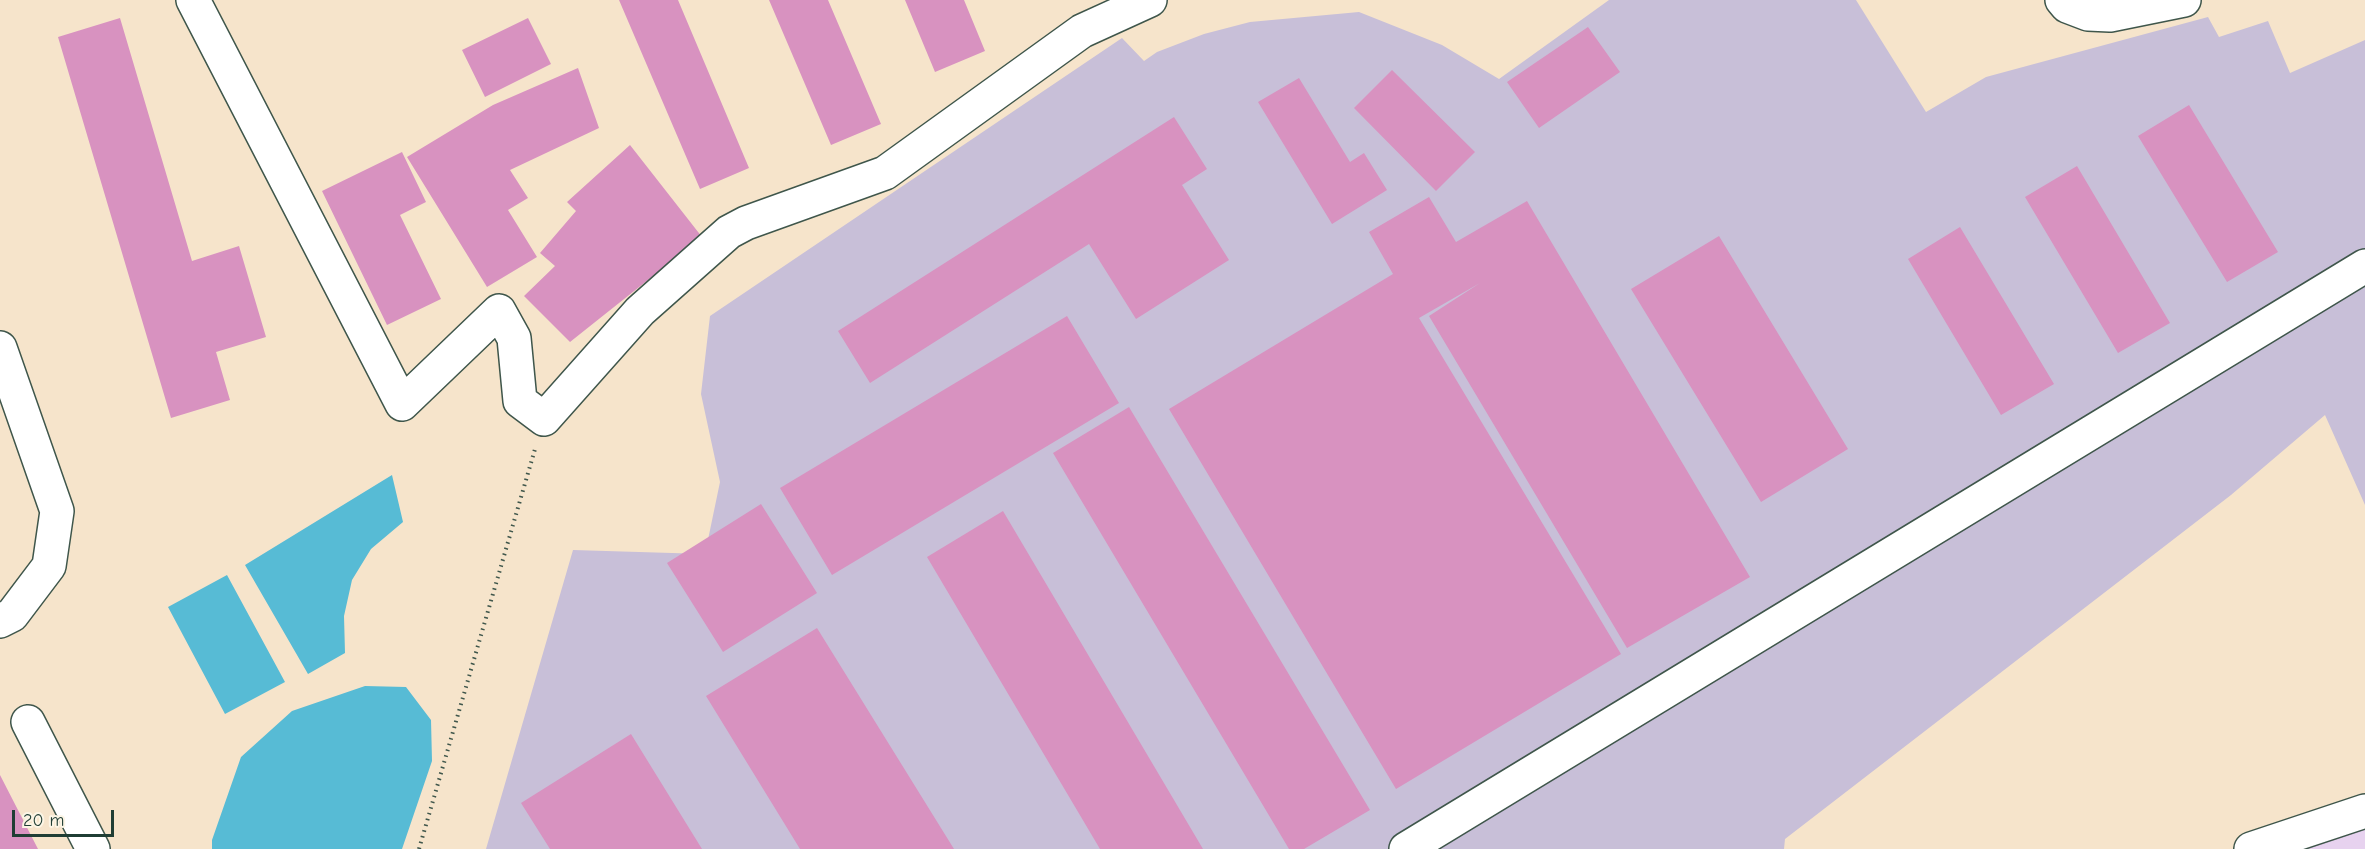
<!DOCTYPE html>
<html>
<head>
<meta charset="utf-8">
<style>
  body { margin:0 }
  #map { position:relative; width:2365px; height:849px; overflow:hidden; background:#f6e4cb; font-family:"Comic Neue",sans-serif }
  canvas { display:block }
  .scale { position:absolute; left:12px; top:810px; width:102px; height:27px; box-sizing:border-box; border:3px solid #1f3d34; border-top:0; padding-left:8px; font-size:18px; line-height:21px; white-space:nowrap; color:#1f3d34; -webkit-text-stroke:4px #fcf5e5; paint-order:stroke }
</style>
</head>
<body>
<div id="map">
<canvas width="2365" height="849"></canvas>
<div class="scale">20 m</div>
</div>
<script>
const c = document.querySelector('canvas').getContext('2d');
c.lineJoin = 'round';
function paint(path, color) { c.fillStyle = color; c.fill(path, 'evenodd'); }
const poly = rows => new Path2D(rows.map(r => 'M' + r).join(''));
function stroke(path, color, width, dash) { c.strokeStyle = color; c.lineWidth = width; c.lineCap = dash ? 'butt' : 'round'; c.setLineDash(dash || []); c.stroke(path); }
const built = poly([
  [2365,825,2365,849,2293,849]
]);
const industrial = poly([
  [1609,0,1856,0,1926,112,1986,77,2208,17,2219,37,2268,21,2290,73,2365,40,2365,505,2325,415,2231,495,1785,839,1784,849,486,849,573,550,705,554,720,482,701,394,710,316,1122,38,1144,61,1157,52,1204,34,1250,22,1359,12,1442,45,1499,79]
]);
const water = poly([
  [392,475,403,522,371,549,352,580,344,616,345,653,308,674,245,565],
  [227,575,285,682,225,714,168,607],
  [365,686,406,687,431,720,432,761,402,849,212,849,212,840,241,757,292,711]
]);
const building = poly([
  [619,0,678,0,749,168,700,189],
  [769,0,828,0,881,124,831,145],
  [905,0,964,0,985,51,935,72],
  [120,18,192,261,239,246,266,337,216,352,230,400,171,418,58,37],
  [528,18,551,64,485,97,462,50],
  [1588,27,1620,72,1539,128,1507,82],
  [578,68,599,128,510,170,528,198,508,210,537,257,487,287,407,157,493,105],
  [1392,70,1475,152,1436,191,1354,108],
  [1299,78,1350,162,1364,153,1387,190,1332,224,1258,102],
  [2189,105,2278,252,2227,282,2138,136],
  [1174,117,1207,169,1182,185,1229,260,1136,319,1089,244,870,383,838,331],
  [630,145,702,237,570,342,524,296,555,266,540,253,576,211,567,202],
  [402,152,426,202,400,215,441,299,387,325,322,191],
  [2077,166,2170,323,2118,353,2025,197],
  [1429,197,1456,242,1527,201,1750,577,1627,648,1429,316,1480,283,1419,318,1621,654,1396,789,1169,409,1393,274,1369,232],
  [1960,227,2054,384,2001,415,1908,259],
  [1719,236,1848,449,1761,502,1631,289],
  [1067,316,1119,403,832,575,780,488],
  [1129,407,1370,810,1304,849,1289,849,1053,453],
  [761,504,817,593,723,652,667,563],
  [1003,511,1203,849,1100,849,927,557],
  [817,628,954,849,800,849,706,696],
  [631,734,702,849,550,849,521,803],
  [0,775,38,849,0,849]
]);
const path = poly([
  [419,849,535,449]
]);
const minor = poly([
  [193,0,402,404,499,311,514,338,520,401,544,419,640,311,729,232,746,223,885,173,1082,31,1150,0],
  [2062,0,2067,6,2088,14,2110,15,2184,0],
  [0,348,57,511,49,566,12,615,0,621],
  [28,722,93,849],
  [1406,849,2365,266],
  [2251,849,2365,811]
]);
paint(built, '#e7d2ef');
paint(industrial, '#c8bfd8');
paint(water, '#57bbd5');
paint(building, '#d892c0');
stroke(minor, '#3f564b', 36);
stroke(path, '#3f564b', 4, [1.5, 4.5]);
stroke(minor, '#fff', 33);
</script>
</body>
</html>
